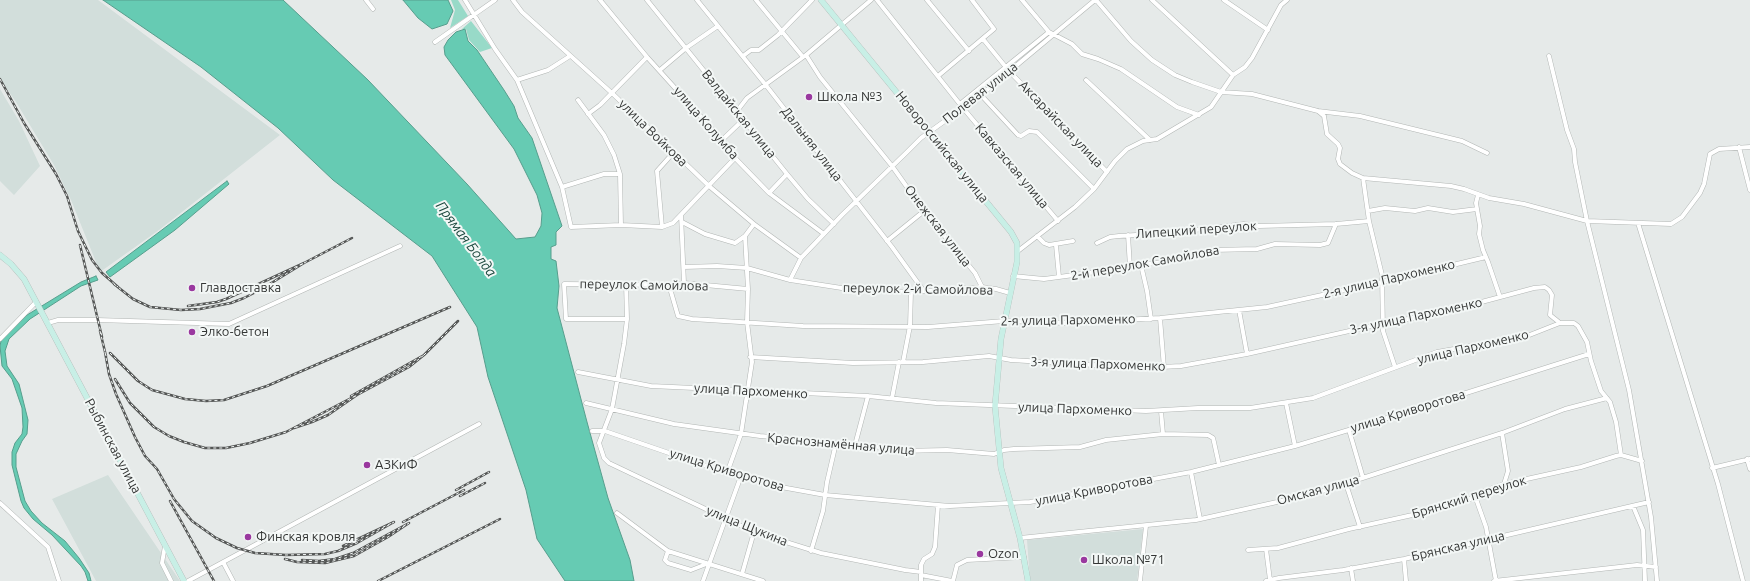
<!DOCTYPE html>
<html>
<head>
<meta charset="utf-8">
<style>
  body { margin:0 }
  canvas { display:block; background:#e6eae9 }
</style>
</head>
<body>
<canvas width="1750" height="581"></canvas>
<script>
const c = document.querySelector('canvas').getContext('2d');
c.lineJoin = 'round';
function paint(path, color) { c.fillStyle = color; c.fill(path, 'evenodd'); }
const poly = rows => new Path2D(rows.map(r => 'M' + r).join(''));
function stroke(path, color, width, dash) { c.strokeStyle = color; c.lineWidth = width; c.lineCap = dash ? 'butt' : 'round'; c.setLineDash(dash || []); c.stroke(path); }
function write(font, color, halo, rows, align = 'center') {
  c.font = font + ' Ubuntu,sans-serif'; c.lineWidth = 4; c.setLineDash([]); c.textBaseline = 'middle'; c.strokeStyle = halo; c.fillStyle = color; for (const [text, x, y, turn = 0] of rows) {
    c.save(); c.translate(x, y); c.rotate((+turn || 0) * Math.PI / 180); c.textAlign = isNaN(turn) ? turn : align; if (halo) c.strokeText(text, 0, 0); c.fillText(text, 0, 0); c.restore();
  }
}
const built = poly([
  [0,0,98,0,280,135,159,230,100,272,71,200,54,165,16,102,0,79],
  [0,89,19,121,40,166,14,195,0,181],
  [108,475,180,581,96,581,52,499],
  [1143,529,1137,581,1030,581,1027,540]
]);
const green = poly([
  [451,0,458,0,468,16,450,28,455,10],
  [471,21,492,48,480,52,469,40,466,29,462,29]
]);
const water = poly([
  [103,0,283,0,368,80,467,184,516,239,535,237,541,226,542,213,537,195,514,149,445,55,444,47,448,40,456,32,465,29,468,41,477,50,504,90,514,106,518,118,532,138,562,226,556,232,556,245,551,247,551,259,556,261,559,286,557,308,587,422,608,498,630,560,634,581,565,581,537,539,526,490,488,377,477,327,432,256,333,180,278,128,201,67,103,0],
  [403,0,448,0,453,11,447,24,432,29,418,18,403,0],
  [227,181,229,184,175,230,110,277,106,272,227,181],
  [96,276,98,280,81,286,30,319,9,339,5,351,7,366,19,384,28,420,27,434,22,441,16,454,16,467,25,501,31,511,42,523,65,541,79,558,89,573,91,581,88,581,85,572,81,566,52,535,33,519,24,508,21,501,12,465,12,452,15,443,22,434,23,427,22,408,12,379,2,366,0,346,1,341,27,315,81,282,96,276]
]);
const street = poly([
  [366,0,373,9],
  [465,0,495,49,517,80,562,187,571,227,621,225,662,227,673,223,735,158],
  [513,0,522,12,613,94,709,186,754,224,801,258],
  [600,0,647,57,722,140,735,158,769,193,824,234],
  [647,0,787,174,808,199,834,224],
  [697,0,765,84,892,247,923,290],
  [756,0,803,57],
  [877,0,963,108,1058,221],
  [927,0,969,51],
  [1022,0,1049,32,1072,44,1082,54,1098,59,1121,69,1177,107,1199,115],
  [1096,0,1131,41,1152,60,1175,75,1192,82,1221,92,1252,94,1318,111,1360,116,1462,141,1487,153],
  [1152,0,1233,75],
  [1224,0,1268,30],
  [983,39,1009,71,1107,172],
  [435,42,495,0],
  [806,55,820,77,892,166,924,211,975,273,982,287],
  [743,56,751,50,759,50,778,35,812,0],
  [1549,56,1567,130,1574,149,1575,162,1587,221,1629,390,1651,517,1657,581],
  [660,70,686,48,718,26],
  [938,76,994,29,972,0],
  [517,80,548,70,570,56],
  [1086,80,1150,140],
  [981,95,1018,135,1021,136,1029,131,1037,132,1094,189],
  [578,100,604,135,614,155,620,174,621,225],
  [960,104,1049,32],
  [737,111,747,98,806,55,871,0],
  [1318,111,1324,116,1327,134,1338,144,1340,148,1338,159,1340,164,1352,173,1363,178,1451,186,1464,189,1489,198,1524,204,1587,221,1671,224,1682,217,1700,193,1704,184,1710,154,1719,149,1750,147],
  [588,114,600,105,647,57],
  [722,140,744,119],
  [1739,147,1750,190],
  [1363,178,1369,221,1382,275,1383,331,1395,367],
  [562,187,604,174,620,174],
  [769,193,787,174],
  [1478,195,1476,203,1480,226,1479,234,1483,250,1488,262,1500,297],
  [1368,211,1385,208,1415,211,1428,208,1453,212,1477,209],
  [681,215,684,283],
  [682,222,705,234,735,243,745,236],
  [1638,223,1718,484,1743,581],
  [662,227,657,171,674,152],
  [1128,235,1130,267],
  [1037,236,1044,243,1049,245,1073,241],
  [887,241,924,211],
  [1097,243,1110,237,1119,236,1170,233,1244,224,1259,226,1336,224,1369,221],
  [1056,245,1059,277],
  [1018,251,1075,207,1094,189,1115,161,1127,149,1143,141,1157,139,1211,107,1233,75,1245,67,1252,58,1281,5,1287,0],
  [1141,265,1147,291,1151,319],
  [684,267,717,266,747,268,790,280,848,289,911,292,982,287,996,289,1010,293],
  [1013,276,1044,279,1111,270,1168,261,1213,250,1257,249,1275,244,1320,245,1328,243,1336,224],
  [790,280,801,258,842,215,907,152,921,138,981,95,1095,0],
  [626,283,627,319,624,344,612,409,599,443,604,458,609,463,754,532,821,553,905,570,921,572],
  [669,285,678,316,692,319,803,326,928,327,1004,321,1065,323,1160,318,1267,307,1382,282,1486,257],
  [1239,310,1247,354],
  [1160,318,1164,368],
  [627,319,566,319,564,284,669,285,684,283,748,289],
  [48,323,58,320,97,320,229,324,400,246],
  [0,339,36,302],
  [750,357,853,363,923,362,989,356,1011,360,1142,368,1181,366,1247,354,1367,327,1444,312,1534,288,1545,287,1549,290,1552,295,1550,315,1560,323,1574,323,1578,326,1587,342,1591,361,1601,391,1610,402,1616,422,1621,455],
  [903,362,910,326,911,292],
  [578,372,651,386,868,396,936,403,1146,411,1198,408,1250,408,1313,398,1437,352,1527,336,1560,323],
  [892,398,899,362],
  [586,403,674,424,760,436,874,446,899,451,947,450,994,454,1004,450,1014,449,1080,447,1106,440,1163,434,1208,435,1213,438,1214,442,1219,465],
  [1286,403,1295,446],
  [1161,411,1163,434],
  [1349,430,1363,478],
  [592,431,605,431,727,473,781,487,825,495,950,506,1030,502,1191,472,1295,446,1362,426,1589,354],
  [1502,433,1508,471,1504,484],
  [855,445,868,396],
  [1747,459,1750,469],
  [1712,468,1750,459],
  [1191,472,1200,519],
  [727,473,741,434,752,362,747,322,748,289,745,236,754,224],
  [1346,484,1360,527],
  [1475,496,1486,527,1496,581],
  [0,503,48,547,59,581],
  [1633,506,1643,530,1645,581],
  [617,513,668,551,763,581],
  [1020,538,1196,520,1313,494,1502,433,1565,409,1607,398],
  [165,546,162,563,171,581],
  [1266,549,1270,580],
  [1248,550,1278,548,1349,529,1426,512,1467,501,1481,492,1504,484,1581,467,1616,456,1621,455,1642,461],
  [668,551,665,560,668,563,691,570,709,563],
  [811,551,823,511,827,482,836,443],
  [1404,559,1406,581],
  [223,562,233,581],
  [1351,568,1353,581],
  [742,574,754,532],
  [921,575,952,581],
  [188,581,479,424],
  [703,581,741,476],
  [921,581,921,565,924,559,932,554,935,547,938,505],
  [953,581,957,565,967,560,1024,557],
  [1140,581,1146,526],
  [1266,581,1279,578,1343,570,1404,559,1649,502],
  [1494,581,1637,565,1656,567]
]);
const secondary = poly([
  [821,0,1011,232,1017,243,1017,262,1001,339,995,406,1001,468,1020,538,1028,581],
  [0,255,11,264,24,279,184,581]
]);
const rail = poly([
  [0,79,24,123,56,174,67,196,78,231,92,260,102,273,118,287],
  [80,245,102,337],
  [304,263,352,238],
  [114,284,133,299,150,307,181,310,200,309,231,303,244,298,260,290,304,263,226,299,217,302,188,306],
  [100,331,106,356],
  [105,352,109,374,116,394,135,437,145,456,157,469,174,499,192,521,216,538,237,548,255,553,286,555,325,554,338,551,357,543,394,522,343,546],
  [110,353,138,381,152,390,185,399,206,401,224,400,267,386,450,307],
  [424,355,458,321],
  [115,379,130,403,154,427,169,436,184,442,205,448,226,448,250,443,286,432,357,395,328,415,312,422,294,428],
  [351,396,424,355,409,367,357,395],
  [456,490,489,472],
  [460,496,485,483],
  [170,501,214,581],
  [403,522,464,490],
  [285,559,297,562,325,563,354,556,388,537,409,523,353,553,335,559,319,561,302,560],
  [378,581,500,519]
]);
const markers = [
  [809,97,4,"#9a389f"],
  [192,288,4,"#9a389f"],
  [192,332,4,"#9a389f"],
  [367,465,4,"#9a389f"],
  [248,537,4,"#9a389f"],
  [980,554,4,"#9a389f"],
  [1084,560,4,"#9a389f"]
];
const streetNames = [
  ["Полевая улица",980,93,-38],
  ["Валдайская улица",739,114,51],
  ["улица Колумба",706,123,49],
  ["Аксарайская улица",1061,124,46],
  ["улица Войкова",653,133,44],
  ["Дальняя улица",812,144,52],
  ["Новороссийская улица",942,147,51],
  ["Кавказская улица",1012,166,50],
  ["Онежская улица",938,226,52],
  ["Липецкий переулок",1196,230,-4],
  ["2-й переулок Самойлова",1145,263,-10],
  ["2-я улица Пархоменко",1389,279,-13],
  ["переулок Самойлова",644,285,1],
  ["переулок 2-й Самойлова",918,289,1],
  ["3-я улица Пархоменко",1416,316,-12],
  ["2-я улица Пархоменко",1068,320,-1],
  ["улица Пархоменко",1473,347,-13],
  ["3-я улица Пархоменко",1098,364,2],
  ["улица Пархоменко",751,391,3],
  ["улица Пархоменко",1075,409,2],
  ["улица Криворотова",1408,411,-17],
  ["Краснознамённая улица",841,444,5],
  ["Рыбинская улица",113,446,62],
  ["улица Криворотова",727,470,17],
  ["улица Криворотова",1094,490,-11],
  ["Омская улица",1318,490,-15],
  ["Брянский переулок",1469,497,-17],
  ["улица Щукина",747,526,22],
  ["Брянская улица",1458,546,-13]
];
const poiNames = [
  ["Школа №3",817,97],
  ["Главдоставка",200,288],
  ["Элко-бетон",200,332],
  ["АЗКиФ",375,465],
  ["Финская кровля",256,537],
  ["Ozon",988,554],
  ["Школа №71",1092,560]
];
const waterNames = [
  ["Прямая Болда",466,239,53]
];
paint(built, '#d2dedb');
paint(green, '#98dac8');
paint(water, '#66cbb3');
stroke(water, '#579e8d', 1);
stroke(street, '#b2b6b4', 5);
stroke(secondary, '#b2b6b4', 6);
stroke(street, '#fff', 4);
stroke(secondary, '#c8efe6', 5.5);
stroke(rail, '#545655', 2.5);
stroke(rail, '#f3f7f6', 1, [3]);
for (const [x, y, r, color] of markers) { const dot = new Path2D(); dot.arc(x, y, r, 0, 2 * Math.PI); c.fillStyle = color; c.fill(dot); stroke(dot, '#f3f7f6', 1.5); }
write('13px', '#333534', '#f3f7f6', streetNames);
write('13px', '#333534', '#f3f7f6', poiNames, 'left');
write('italic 14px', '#1b483e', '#f3f7f6', waterNames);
</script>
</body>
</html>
